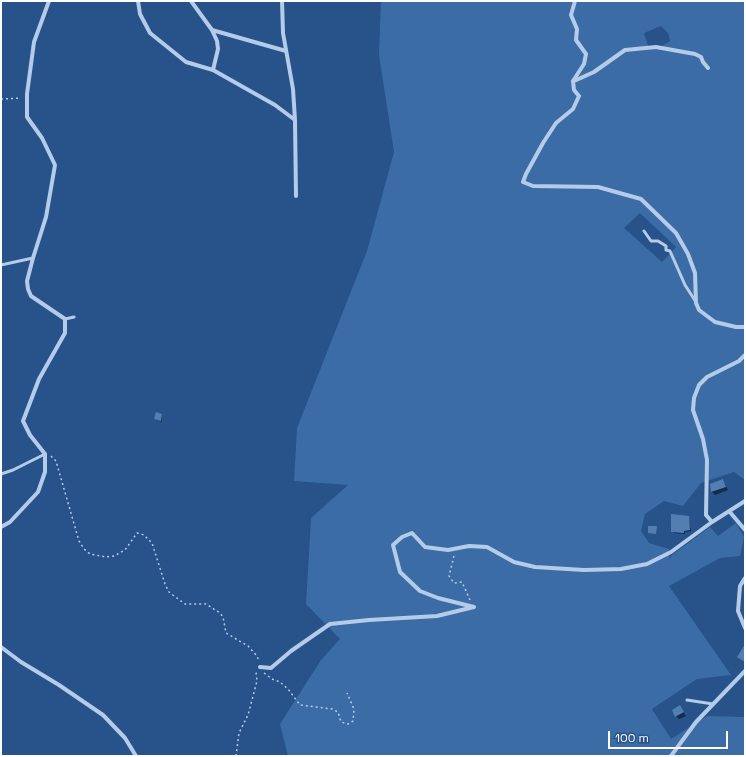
<!DOCTYPE html>
<html>
<head>
<meta charset="utf-8">
<style>
  body { margin:0 }
  #map { position:relative; width:746px; height:757px; overflow:hidden; background:#27528a; font-family:"Space Grotesk",sans-serif }
  canvas { display:block }
  .frame { position:absolute; inset:0; border:2px solid #fff; pointer-events:none }
  .scale { position:absolute; left:608px; top:731px; width:120px; height:18px; box-sizing:border-box; border:2px solid #fff; border-top:0; padding-left:5px; font-size:12px; line-height:14px; white-space:nowrap; color:#fff; -webkit-text-stroke:3px #27528a; paint-order:stroke }
</style>
</head>
<body>
<div id="map">
<canvas width="746" height="757"></canvas>
<div class="frame"></div>
<div class="scale">100 m</div>
</div>
<script>
const c = document.querySelector('canvas').getContext('2d');
c.lineJoin = 'round';
function paint(path, color) { c.fillStyle = color; c.fill(path, 'evenodd'); }
const poly = rows => new Path2D(rows.map(r => 'M' + r).join(''));
function stroke(path, color, width, dash) { c.strokeStyle = color; c.lineWidth = width; c.lineCap = dash ? 'butt' : 'round'; c.setLineDash(dash || []); c.stroke(path); }
const green = poly([
  [381,1,745,1,745,480,734,472,701,483,683,506,664,501,645,514,641,531,649,543,669,549,669,559,672,555,710,527,718,536,736,523,744,537,740,556,720,558,669,586,731,675,697,679,652,709,671,739,707,716,745,717,745,756,288,756,280,724,321,660,340,639,306,604,311,518,348,485,294,481,297,428,367,251,394,152,379,55],
  [661,26,668,33,670,41,656,50,648,46,644,33],
  [640,213,676,247,662,262,624,228]
]);
const shadow = poly([
  [162,414,162,422,155,419],
  [723,480,728,490,715,495,712,492,711,485],
  [688,516,691,531,685,532,685,534,674,533,672,531],
  [680,707,686,716,679,719,676,716]
]);
const building = poly([
  [156,412,162,414,161,421,154,419],
  [723,479,726,487,711,492,710,484],
  [671,514,689,516,690,530,684,531,684,533,671,532],
  [648,526,657,526,656,534,648,533],
  [745,644,745,662,737,657],
  [680,705,684,712,675,717,672,710]
]);
const path = poly([
  [1,99,21,98],
  [51,456,56,461,79,541,84,549,90,554,106,557,114,556,125,550,137,533,144,535,152,543,165,584,169,592,185,604,206,604,220,613,223,617,226,633,248,646,257,656,259,661],
  [454,556,449,576,454,583,462,582,470,600],
  [264,673,272,679,280,682,288,689,300,705,332,709,338,712,341,722,348,724,353,721,354,709,347,693],
  [236,756,239,733,248,715,257,681,256,672]
]);
const service = poly([
  [644,231,651,241,658,241,666,246,666,250,670,251,685,285,696,302],
  [1,265,33,258],
  [65,319,74,317],
  [1,474,13,470,45,454],
  [687,700,713,704]
]);
const minor = poly([
  [138,1,140,14,150,33,186,62,213,70],
  [191,1,212,30,217,41,218,49,213,70,275,105,295,120,296,196],
  [282,1,283,33,293,89,295,120],
  [575,1,571,15,577,29,576,40,586,54,584,64,573,81,574,90,579,96,573,109,556,123,543,143,526,174,523,182,533,186,598,187,641,199,676,233,688,254,695,273,696,303,699,310,715,322,736,327,745,327],
  [212,30,286,51],
  [574,81,594,72,625,50,656,47,695,54,701,57,703,62,708,68],
  [729,511,745,530],
  [712,522,706,515,707,460,703,439,693,410,694,398,699,385,707,377,739,361,745,355],
  [1,527,10,522,38,492,45,472,45,454,30,435,23,421,39,379,65,333,65,319,31,296,28,289,27,281,33,258,46,217,55,165,42,138,27,117,27,94,34,42,49,1],
  [745,578,740,586,738,611,745,628],
  [1,647,21,662,59,685,103,715,125,738,136,756],
  [260,667,271,668,291,651,330,624,369,620,437,616,474,607,438,598,420,591,400,572,393,545,402,537,412,533,425,547,448,550,469,546,487,547,514,562,535,567,584,570,621,569,647,564,671,552,712,522,745,501],
  [671,756,696,722,745,671]
]);
paint(green, '#3b6ca6');
paint(shadow, '#0007');
paint(building, '#537eb2');
stroke(path, '#b4cce9', 1.5, [2, 3]);
stroke(service, '#b4cce9', 3);
stroke(minor, '#b4cce9', 4);
</script>
</body>
</html>
